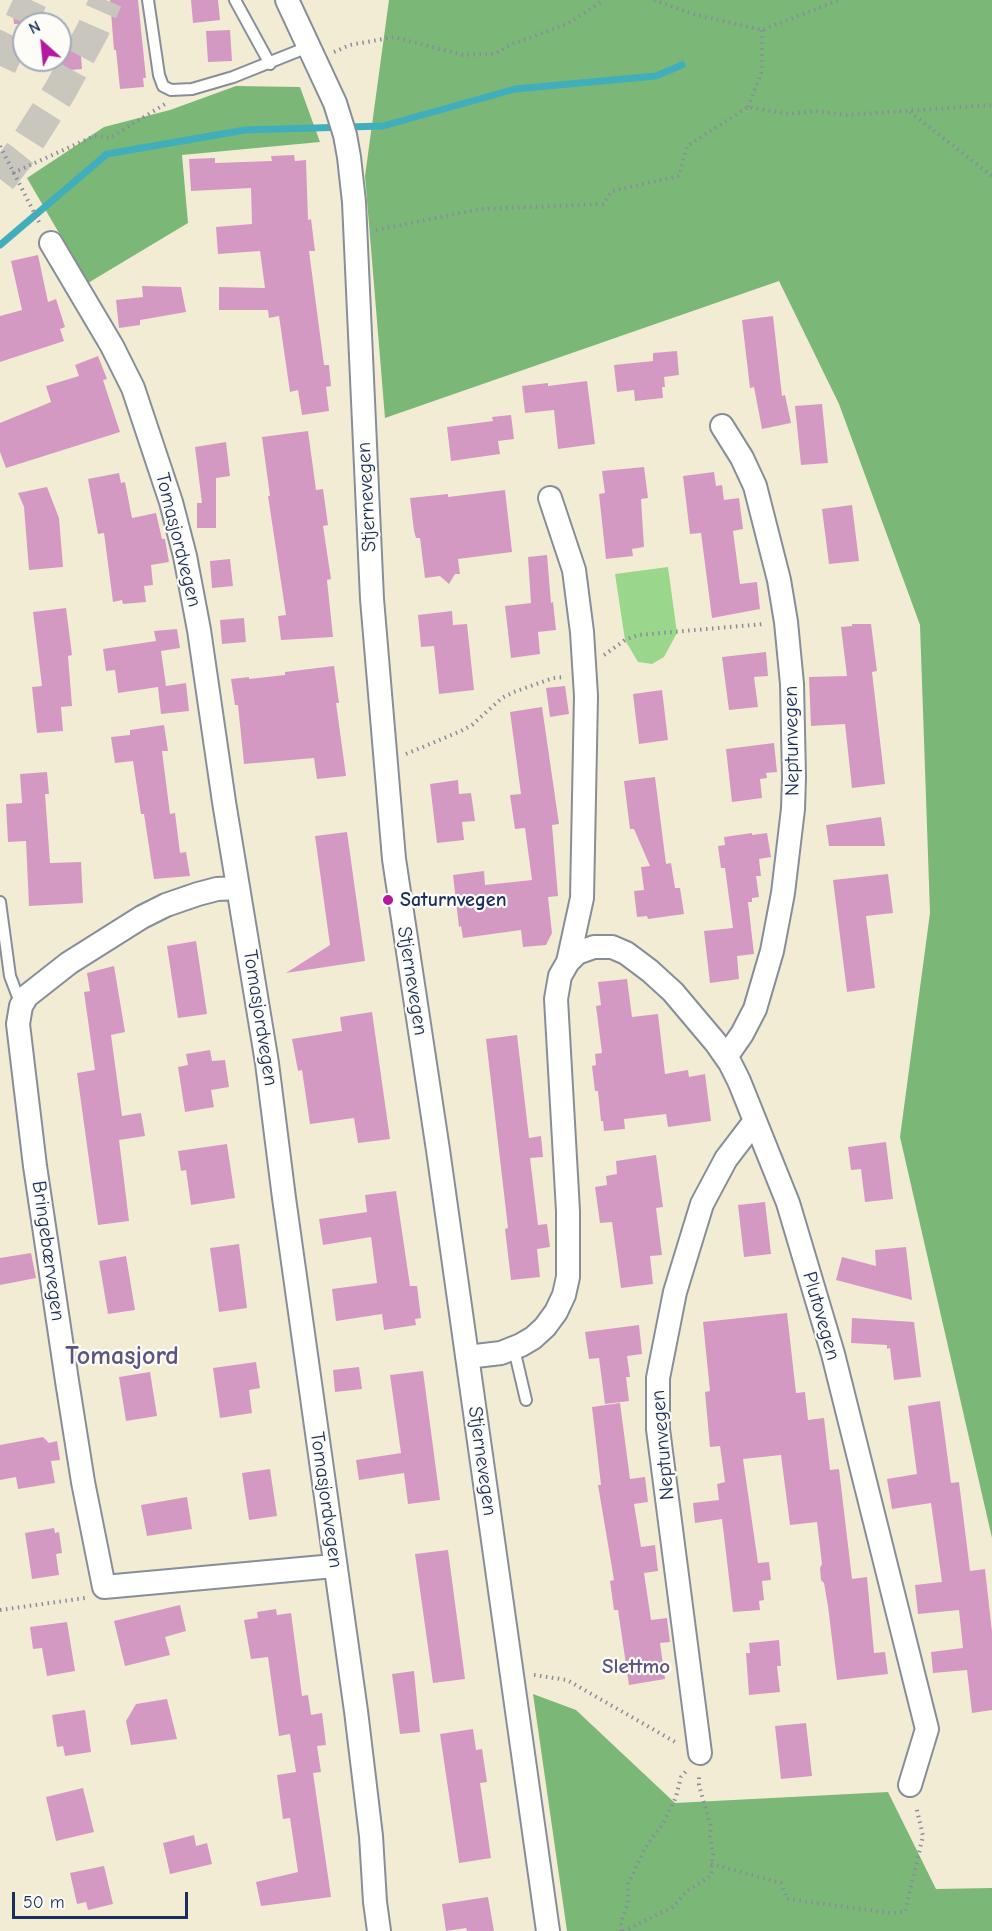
<!DOCTYPE html>
<html>
<head>
<meta charset="utf-8">
<style>
  body { margin:0 }
  #map { position:relative; width:992px; height:1931px; overflow:hidden; background:#f3ecd5; font-family:"Comic Neue",sans-serif }
  canvas { display:block }
  .north { position:absolute; left:12px; top:12px; width:60px; height:60px; box-sizing:border-box; background:#fdfcf7; border:2px solid #a3aaba; border-radius:50%; rotate:333deg; font-size:16px; font-weight:700; line-height:24px; text-align:center; color:#1b2f5e }
  .north::after { content:''; display:block; margin:auto; width:21px; height:27px; background:#b5179e; clip-path:polygon(50% 0,100% 100%,50% 72%,0 100%) }
  .scale { position:absolute; left:12px; top:1892px; width:176px; height:27px; box-sizing:border-box; border:3px solid #1b2f5e; border-top:0; padding-left:8px; font-size:18px; line-height:21px; white-space:nowrap; color:#1b2f5e; -webkit-text-stroke:4px #fdfcf7; paint-order:stroke }
</style>
</head>
<body>
<div id="map">
<canvas width="992" height="1931"></canvas>
<div class="north">N</div>
<div class="scale">50 m</div>
</div>
<script>
const c = document.querySelector('canvas').getContext('2d');
c.lineJoin = 'round';
function paint(path, color) { c.fillStyle = color; c.fill(path, 'evenodd'); }
const poly = rows => new Path2D(rows.map(r => 'M' + r).join(''));
function stroke(path, color, width, dash) { c.strokeStyle = color; c.lineWidth = width; c.lineCap = dash ? 'butt' : 'round'; c.setLineDash(dash || []); c.stroke(path); }
function write(font, color, halo, rows, align = 'center') {
  c.font = font + ' "Comic Neue",sans-serif'; c.lineWidth = 4.5; c.setLineDash([]); c.textBaseline = 'middle'; c.strokeStyle = halo; c.fillStyle = color; for (const [text, x, y, turn = 0] of rows) {
    c.save(); c.translate(x, y); c.rotate((+turn || 0) * Math.PI / 180); c.textAlign = isNaN(turn) ? turn : align; if (halo) c.strokeText(text, 0, 0); c.fillText(text, 0, 0); c.restore();
  }
}
const green = poly([
  [668,567,677,633,664,657,652,664,638,662,625,640,615,574]
]);
const forest = poly([
  [389,0,992,0,992,1538,900,1137,930,913,920,625,839,404,779,281,385,418,365,176],
  [236,86,300,87,320,142,182,155,188,223,88,283,27,178,104,127,170,110],
  [533,1694,576,1710,675,1803,888,1792,936,1889,992,1888,992,1931,567,1931]
]);
const stream = poly([
  [0,245,107,154,245,130,383,126,515,89,656,76,682,65]
]);
const building = poly([
  [110,0,138,0,146,78,143,78,144,87,120,89,116,50,114,50],
  [191,0,218,0,220,20,193,23],
  [36,3,38,24,14,24,12,4],
  [230,30,232,61,208,62,206,31],
  [80,45,82,69,60,71,60,46],
  [294,155,295,161,306,160,308,220,311,219,315,251,309,251,324,365,329,365,331,386,326,387,329,411,302,415,298,390,290,392,279,316,269,318,268,310,219,310,219,287,265,288,260,251,218,254,216,227,252,224,251,188,191,191,189,159,215,158,215,163,272,161,271,156],
  [38,255,48,302,56,299,65,327,60,329,64,341,0,362,0,316,22,310,11,261],
  [142,286,181,287,186,312,140,320,140,325,119,328,116,300,143,297],
  [773,316,782,396,785,395,791,423,762,429,754,387,750,388,742,320],
  [677,351,679,375,664,377,665,387,662,387,663,398,635,401,634,390,617,392,614,365,653,361,653,353],
  [98,356,107,379,103,380,120,432,6,468,0,452,0,423,51,402,46,386,79,376,75,365],
  [587,381,595,444,558,449,554,410,525,413,522,386,548,383,548,386],
  [822,404,828,463,801,465,795,406],
  [511,415,514,439,498,441,500,454,451,461,447,427,493,421,492,417],
  [308,431,316,490,323,489,328,525,323,526,331,579,327,580,333,637,281,640,278,616,286,615,268,496,270,496,262,437],
  [226,442,230,476,216,478,216,528,197,528,197,503,202,503,195,447],
  [644,467,648,498,641,499,644,547,632,549,633,556,606,559,599,494,605,493,602,471],
  [714,472,716,486,722,485,724,500,739,498,743,529,733,531,740,584,757,582,760,609,712,618,701,533,690,534,683,476],
  [119,473,121,483,125,482,132,518,156,513,162,539,165,539,169,562,151,565,153,585,144,586,146,602,123,604,122,600,113,602,104,533,98,534,88,479],
  [47,487,59,518,63,567,29,570,24,507,18,493],
  [505,490,512,552,458,559,460,574,455,574,449,584,440,576,425,578,420,538,416,538,414,531,410,498,448,494,448,497],
  [852,505,859,561,829,564,822,509],
  [547,555,551,603,553,602,556,630,538,632,540,654,511,658,505,606,531,603,528,557],
  [230,559,233,586,212,588,210,561],
  [66,608,72,655,68,656,72,706,61,707,63,731,37,733,32,687,42,686,33,612],
  [452,611,453,625,467,624,474,690,439,694,434,646,421,647,418,615],
  [244,618,246,642,222,644,220,620],
  [852,624,871,624,877,671,872,672,885,784,852,788,845,724,811,726,809,677,847,676,841,627,852,626],
  [177,629,180,648,161,651,166,686,186,683,189,711,161,714,158,687,118,693,115,670,106,671,103,649,156,641,154,631],
  [766,652,768,676,754,677,758,707,729,710,722,657],
  [334,666,339,703,336,703,346,776,317,779,314,758,244,764,238,705,235,705,231,679,249,677,249,679,285,675,285,672],
  [565,686,569,714,550,717,546,688],
  [662,690,668,740,639,744,633,694],
  [542,707,559,824,552,825,558,896,548,897,552,933,546,945,523,947,521,930,463,938,461,926,459,927,453,875,484,871,485,885,532,880,525,828,515,829,510,795,521,794,510,712],
  [164,725,168,751,162,751,170,814,175,813,180,853,186,852,190,876,154,879,144,814,141,814,133,761,115,763,111,737,130,735,130,730],
  [774,743,777,772,766,773,767,778,760,779,762,798,732,802,726,749],
  [47,772,49,794,45,794,50,863,81,862,83,903,29,906,26,841,8,842,6,804,22,803,20,774],
  [655,777,666,864,671,863,675,888,680,888,684,914,648,919,647,916,637,917,634,891,644,890,641,867,650,866,634,829,630,829,624,781],
  [458,780,459,794,471,793,475,821,462,822,464,840,437,843,430,784],
  [881,817,885,846,829,846,826,825],
  [347,832,365,961,286,973,330,945,315,836],
  [752,833,752,835,767,833,771,857,759,859,761,876,756,876,759,897,752,898,752,902,748,902,754,954,737,956,739,979,710,983,704,931,733,928,725,868,721,868,718,846,725,845,724,837],
  [888,874,893,913,866,916,875,988,847,992,833,880],
  [196,941,207,1014,178,1018,167,946],
  [114,966,125,1032,111,1035,122,1116,141,1113,145,1136,119,1140,129,1221,98,1225,77,1073,95,1070,84,992,90,991,87,973],
  [627,979,632,1017,658,1014,665,1074,688,1070,689,1077,705,1074,711,1121,668,1127,666,1114,624,1119,625,1129,604,1131,603,1121,601,1121,598,1091,595,1091,592,1066,596,1065,595,1054,602,1053,596,1006,601,1005,598,982],
  [372,1012,390,1139,358,1143,354,1118,310,1124,302,1070,298,1071,292,1039,342,1031,340,1017],
  [517,1035,529,1138,541,1136,543,1157,530,1158,538,1225,547,1224,550,1247,537,1249,540,1277,511,1280,505,1229,508,1228,486,1039],
  [210,1050,212,1061,225,1060,229,1087,211,1090,214,1107,185,1112,178,1067,188,1065,186,1054],
  [886,1142,893,1199,865,1202,861,1169,851,1170,848,1147],
  [227,1144,235,1198,191,1205,186,1170,181,1171,178,1151],
  [656,1155,663,1207,656,1208,662,1255,650,1256,653,1284,621,1288,612,1222,600,1223,595,1187,607,1185,606,1176,617,1174,616,1161],
  [396,1191,410,1286,417,1286,421,1318,415,1319,416,1325,384,1330,382,1314,336,1321,332,1289,377,1283,371,1237,323,1245,319,1219,367,1212,365,1195],
  [765,1202,771,1254,744,1257,738,1205],
  [239,1244,247,1308,219,1312,210,1248],
  [906,1247,912,1300,836,1280,842,1257,876,1266,875,1250],
  [31,1253,36,1278,0,1285,0,1258],
  [126,1256,135,1310,108,1314,99,1261],
  [787,1313,796,1393,805,1392,808,1420,824,1418,830,1470,839,1469,852,1579,867,1577,874,1653,885,1652,888,1674,837,1680,828,1606,824,1583,821,1580,820,1568,822,1564,817,1522,790,1525,781,1455,743,1459,758,1563,769,1562,771,1580,762,1581,764,1600,759,1601,760,1610,733,1612,722,1519,695,1523,693,1503,719,1500,717,1484,725,1482,720,1446,710,1447,705,1392,710,1391,703,1322],
  [852,1318,914,1322,921,1377,894,1380,890,1348,887,1349,887,1345,851,1343],
  [639,1325,642,1354,627,1356,630,1377,626,1377,629,1401,605,1404,599,1358,589,1359,585,1332],
  [256,1362,260,1388,249,1390,252,1413,220,1418,213,1368],
  [359,1367,362,1389,335,1392,333,1370],
  [423,1371,440,1500,408,1504,404,1473,359,1480,356,1460,401,1453,390,1375],
  [150,1372,157,1416,126,1421,119,1377],
  [940,1401,951,1483,959,1482,970,1571,985,1569,992,1632,992,1710,972,1713,967,1670,933,1673,931,1652,963,1648,959,1610,918,1614,915,1585,942,1582,931,1503,892,1509,887,1479,917,1474,908,1406],
  [620,1403,630,1479,645,1477,648,1502,634,1504,641,1547,655,1545,658,1571,644,1573,651,1620,667,1618,670,1642,660,1643,665,1679,629,1685,618,1610,614,1610,610,1581,614,1580,598,1485,601,1485,592,1407],
  [43,1437,49,1443,57,1441,60,1460,51,1461,55,1483,18,1489,16,1477,0,1480,0,1445],
  [270,1469,277,1516,249,1520,242,1473],
  [187,1497,192,1529,147,1536,141,1505],
  [54,1528,55,1533,59,1532,62,1553,56,1554,59,1575,32,1579,25,1533],
  [448,1550,465,1679,433,1683,415,1554],
  [180,1605,186,1631,165,1637,170,1655,125,1666,114,1621],
  [276,1609,277,1615,291,1613,302,1696,308,1695,311,1715,322,1713,326,1745,317,1746,321,1772,313,1773,331,1897,261,1906,256,1882,298,1872,290,1818,283,1819,277,1775,296,1772,290,1734,279,1736,268,1657,251,1659,244,1620,258,1618,257,1612],
  [67,1622,75,1671,47,1676,42,1648,33,1649,30,1627],
  [779,1640,781,1666,777,1666,780,1692,749,1695,746,1653,750,1653,749,1643],
  [414,1671,420,1732,400,1734,392,1674],
  [167,1699,177,1739,131,1745,126,1721,136,1704],
  [85,1710,91,1752,65,1756,63,1746,57,1747,52,1715],
  [806,1723,812,1776,781,1779,775,1726],
  [473,1729,476,1750,482,1749,487,1782,480,1783,491,1858,459,1863,440,1734],
  [83,1788,94,1832,56,1841,46,1797],
  [194,1835,196,1846,207,1843,212,1864,170,1874,163,1843],
  [104,1866,113,1904,88,1910,86,1902,77,1904,70,1873],
  [488,1897,494,1931,467,1931,466,1928,446,1931,442,1904]
]);
const trunkTunnel = poly([
  [0,66,31,0],
  [0,179,22,151,60,91,93,30,106,0]
]);
const path = poly([
  [654,0,693,14,762,30,839,0],
  [334,52,350,45,394,37,463,55,495,54,512,44,567,24,604,0],
  [748,107,762,71,762,30],
  [910,112,992,176],
  [0,146,40,224],
  [13,173,94,136,110,138,165,104],
  [376,230,480,209,603,204,612,191,679,176,687,146,748,107,789,114,815,111,846,115,992,105],
  [604,655,625,640,638,635,764,624],
  [406,754,461,731,472,725,502,698,514,692,553,678,564,677],
  [0,1610,85,1598],
  [534,1675,567,1680,677,1743],
  [711,1864,781,1883,787,1899,892,1913,905,1912,923,1836,916,1806],
  [621,1931,621,1922,628,1903,628,1884,645,1848,664,1822,676,1797,681,1777,687,1770],
  [623,1931,673,1907,687,1891,711,1876,713,1854,710,1837,711,1827,699,1785,699,1774]
]);
const service = poly([
  [148,0,159,75,163,86,171,90,192,89,233,77,308,47],
  [235,0,270,64],
  [0,902,10,976,21,1005],
  [514,1349,526,1400]
]);
const minor = poly([
  [287,0,335,103,345,135,349,157,354,202,372,599,394,859,438,1150,548,1931],
  [51,243,112,346,133,388,171,502,185,556,199,630,224,802,267,1063,284,1198,356,1711,371,1836,375,1902,379,1931],
  [722,426,742,458,755,486,779,580,786,622,792,684,794,777,793,809,783,893,772,951,755,1009,742,1034,726,1057],
  [238,888,217,889,198,894,166,905,142,917,69,963,27,996,21,1006,18,1024,35,1166,67,1381,83,1482,104,1587,334,1566],
  [568,962,577,953,594,947,612,947,626,953,650,971,673,992,716,1043,730,1063,739,1081,788,1203,833,1354,927,1729,910,1785],
  [467,1357,501,1353,521,1345,533,1338,545,1327,556,1312,564,1295,568,1277,568,1211,556,999,560,976,568,962,582,898,586,696,582,632,574,570,550,498],
  [700,1753,658,1429,658,1378,675,1292,702,1204,726,1159,755,1121]
]);
const markers = [
  [388,900,6,"#b5179e"]
];
const streetNames = [
  ["Stjernevegen",367,497,-93],
  ["Tomasjordvegen",178,540,76],
  ["Neptunvegen",792,741,-91],
  ["Stjernevegen",412,981,81],
  ["Tomasjordvegen",260,1018,81],
  ["Bringebærvegen",48,1251,82],
  ["Plutovegen",821,1316,74],
  ["Neptunvegen",663,1445,-95],
  ["Stjernevegen",482,1461,82],
  ["Tomasjordvegen",326,1500,82]
];
const poiNames = [
  ["Saturnvegen",400,900]
];
const neighbourhoodNames = [
  ["Slettmo",636,1667]
];
const districtNames = [
  ["Tomasjord",122,1357]
];
paint(green, '#9ad78c');
paint(forest, '#7bb878');
stroke(stream, '#40afbb', 7);
paint(building, '#d499c3');
stroke(trunkTunnel, '#c8c6bd', 33, [33, 16]);
stroke(service, '#878e9a', 14);
stroke(minor, '#878e9a', 26);
stroke(path, '#878e9a', 4, [1.5, 4.5]);
stroke(service, '#fff', 10);
stroke(minor, '#fff', 22);
for (const [x, y, r, color] of markers) { const dot = new Path2D(); dot.arc(x, y, r, 0, 2 * Math.PI); c.fillStyle = color; c.fill(dot); stroke(dot, '#fdfcf7', 2); }
write('20px', '#1b2f5e', '#fdfcf7', streetNames);
write('bold 20px', '#1b2f5e', '#fdfcf7', poiNames, 'left');
write('bold 21px', '#5c5481', '#fdfcf7', neighbourhoodNames);
write('bold 26px', '#5c5481', '#fdfcf7', districtNames);
</script>
</body>
</html>
